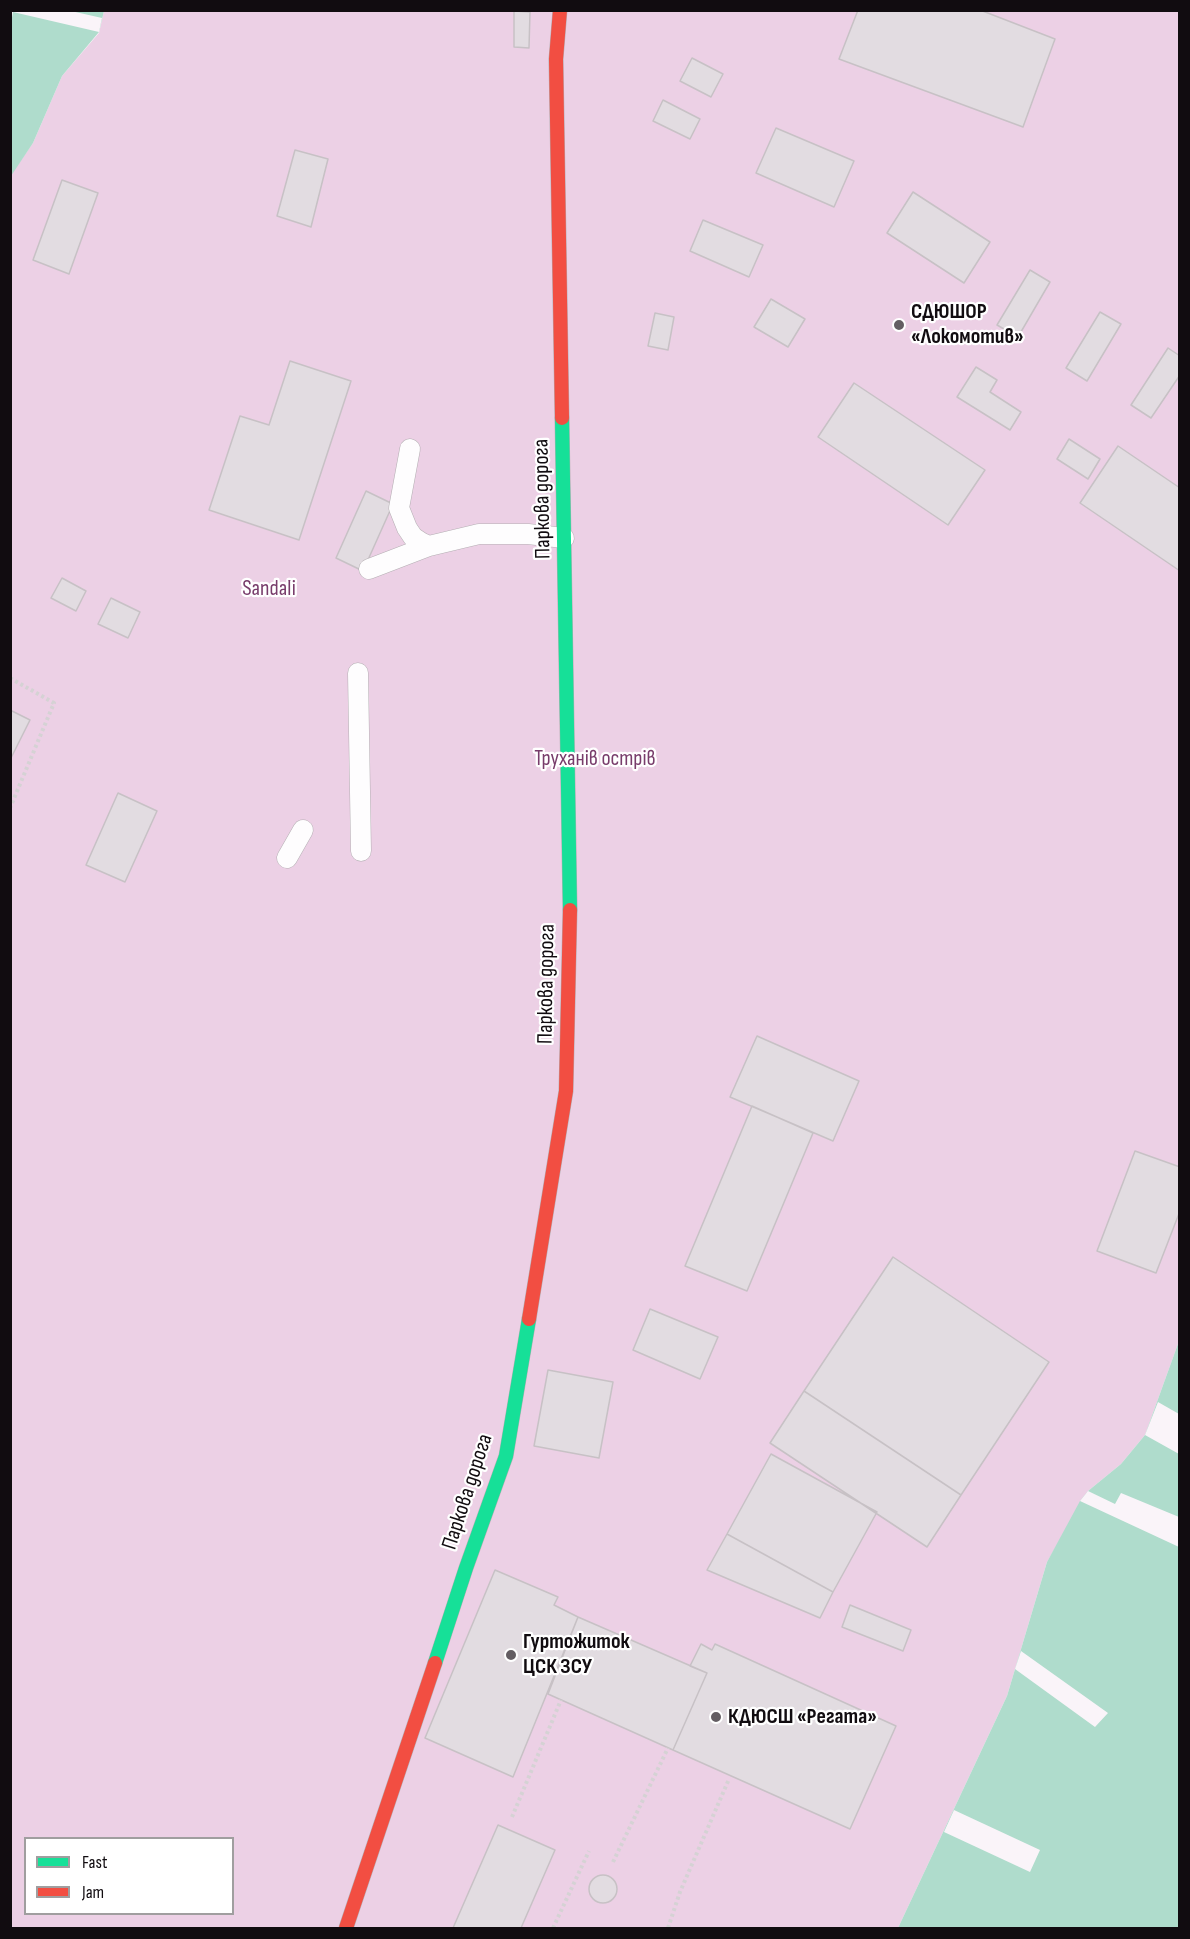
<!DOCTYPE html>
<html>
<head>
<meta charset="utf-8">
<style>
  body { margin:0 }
  #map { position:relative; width:1190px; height:1939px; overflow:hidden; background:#faf4f9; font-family:"Sofia Sans Condensed",sans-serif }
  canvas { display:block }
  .frame { position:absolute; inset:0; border:12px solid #110c10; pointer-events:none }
  .legend { position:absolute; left:24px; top:1837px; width:210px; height:78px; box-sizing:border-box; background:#fff; border:2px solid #a09e9f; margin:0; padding:8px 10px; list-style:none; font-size:18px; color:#110c10 }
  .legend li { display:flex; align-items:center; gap:12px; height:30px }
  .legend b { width:30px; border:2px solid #a09e9f }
</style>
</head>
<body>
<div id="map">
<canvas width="1190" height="1939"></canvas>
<div class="frame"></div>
<ul class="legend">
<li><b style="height:8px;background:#16e098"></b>Fast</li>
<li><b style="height:8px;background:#f24e42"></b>Jam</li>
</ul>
</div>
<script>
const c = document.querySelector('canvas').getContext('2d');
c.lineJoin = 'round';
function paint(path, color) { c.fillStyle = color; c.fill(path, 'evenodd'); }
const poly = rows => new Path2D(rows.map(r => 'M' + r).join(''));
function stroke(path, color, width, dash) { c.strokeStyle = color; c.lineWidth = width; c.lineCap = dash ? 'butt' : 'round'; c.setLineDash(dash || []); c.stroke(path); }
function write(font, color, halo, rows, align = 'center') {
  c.font = font + ' "Sofia Sans Condensed",sans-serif'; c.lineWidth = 4.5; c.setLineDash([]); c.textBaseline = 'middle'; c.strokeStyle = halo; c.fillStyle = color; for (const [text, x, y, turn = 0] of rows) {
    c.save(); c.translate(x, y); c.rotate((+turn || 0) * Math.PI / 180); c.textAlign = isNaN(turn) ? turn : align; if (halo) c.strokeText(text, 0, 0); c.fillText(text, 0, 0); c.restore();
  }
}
const green = poly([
  [104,11,1179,11,1179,1341,1145,1435,1121,1464,1088,1491,1047,1562,1007,1696,898,1928,11,1928,10,176,33,143,62,76,99,33],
  [26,1838,232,1838,232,1914,26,1914]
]);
const water = poly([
  [11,11,104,11,99,32,62,76,33,143,11,176],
  [1179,1341,1179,1928,898,1928,1007,1696,1047,1562,1080,1501,1088,1491,1121,1464,1145,1435]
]);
const pier = poly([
  [11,10,71,11,102,18,99,32,13,12,11,23],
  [1158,1402,1179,1414,1179,1454,1145,1435],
  [1088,1491,1115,1504,1121,1493,1179,1517,1179,1547,1080,1501],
  [1021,1651,1108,1713,1095,1727,1015,1669],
  [954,1810,1040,1850,1030,1872,944,1832]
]);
const building = poly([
  [858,10,980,10,1055,39,1023,127,839,59,858,10],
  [514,11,530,12,529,48,514,47,514,11],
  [692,58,723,74,711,97,680,81,692,58],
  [663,100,700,119,690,139,653,121,663,100],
  [776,128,854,161,834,207,756,173,776,128],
  [295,150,328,159,311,227,277,216,295,150],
  [62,180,98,193,69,274,33,260,62,180],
  [913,192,990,242,964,283,887,233,913,192],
  [703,220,763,245,749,277,690,251,703,220],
  [1030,270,1050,282,1018,337,997,325,1030,270],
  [771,299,805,319,788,347,754,327,771,299],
  [1100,312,1121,324,1087,381,1066,368,1100,312],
  [655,313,674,317,668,350,648,346,655,313],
  [1168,348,1180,356,1180,375,1151,418,1131,405,1168,348],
  [290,361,351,381,299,540,209,510,240,416,269,425,290,361],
  [976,367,997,380,990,392,1021,412,1010,430,957,397,976,367],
  [854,383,985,470,948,525,818,437,854,383],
  [1069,439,1100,459,1088,479,1057,459,1069,439],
  [1118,446,1180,488,1180,571,1080,503,1118,446],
  [366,491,393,504,363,571,336,558,366,491],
  [62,578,86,591,76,611,51,598,62,578],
  [111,598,140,612,128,638,98,624,111,598],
  [10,710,30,720,10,760,10,710],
  [118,793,157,811,125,882,86,865,118,793],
  [757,1036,859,1081,833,1141,730,1097,757,1036],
  [752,1106,813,1133,747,1291,685,1266,752,1106],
  [1135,1151,1180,1167,1180,1211,1156,1273,1097,1251,1135,1151],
  [893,1257,1049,1362,961,1495,804,1391,893,1257],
  [650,1309,718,1337,700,1379,633,1350,650,1309],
  [548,1370,613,1382,599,1458,534,1446,548,1370],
  [804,1391,961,1495,927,1547,770,1443,804,1391],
  [771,1454,877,1512,833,1592,727,1534,771,1454],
  [727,1534,833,1592,820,1618,707,1570,727,1534],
  [495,1570,558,1597,554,1605,578,1617,513,1777,425,1738,495,1570],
  [850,1605,911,1630,903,1651,842,1627,850,1605],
  [578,1617,707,1673,673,1750,548,1694,578,1617],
  [701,1644,712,1650,715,1644,896,1726,850,1829,673,1750,707,1673,690,1666,701,1644],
  [498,1825,555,1850,521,1928,453,1928,498,1825],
  '589 1889a14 14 0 1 1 28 0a14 14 0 1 1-28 0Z'
]);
const path = poly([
  [10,678,54,703,10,808],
  [512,1817,561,1700],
  [613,1862,668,1748],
  [553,1928,589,1851],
  [668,1928,680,1892,729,1779]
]);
const lane = poly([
  [410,449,399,508,407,528,413,537,422,543,429,546],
  [369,569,429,546,479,534,528,534,564,538],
  [358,673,361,851],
  [287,858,303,830]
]);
const fast = poly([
  [562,418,570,910],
  [435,1663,466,1568,506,1456,529,1319]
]);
const jam = poly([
  [560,10,556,59,562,418],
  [529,1319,566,1091,570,910],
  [346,1928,435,1663]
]);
const markers = [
  [899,325,6,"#635d62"],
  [511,1655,6,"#635d62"],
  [716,1717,6,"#635d62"]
];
const poiNames = [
  ["СДЮШОР",911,312],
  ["«Локомотив»",911,337],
  ["Гуртожиток",523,1642],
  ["ЦСК ЗСУ",523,1667],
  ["КДЮСШ «Регата»",728,1717]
];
const streetNames = [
  ["Паркова дорога",543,499,-91],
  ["Паркова дорога",547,984,-89],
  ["Паркова дорога",468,1492,-72]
];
const parkNames = [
  ["Sandali",269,589],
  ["Труханів острів",595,759]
];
paint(green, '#ecd0e5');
paint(water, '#afdccc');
paint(pier, '#faf4f9');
paint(building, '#e2dce1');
stroke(building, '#c7c1c5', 1.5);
stroke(lane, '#b4afb3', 21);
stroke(fast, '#b4afb3', 15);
stroke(jam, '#b4afb3', 15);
stroke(path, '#d5d2d4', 4, [3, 3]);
stroke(lane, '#fefdfe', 20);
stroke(fast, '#16e098', 14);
stroke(jam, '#f24e42', 14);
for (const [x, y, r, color] of markers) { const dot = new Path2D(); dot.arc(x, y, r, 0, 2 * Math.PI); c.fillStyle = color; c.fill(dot); stroke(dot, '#fff', 2); }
write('bold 22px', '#110c10', '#fff', poiNames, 'left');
write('22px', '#110c10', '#fff', streetNames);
write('22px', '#783c6b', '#fff', parkNames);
</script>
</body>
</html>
